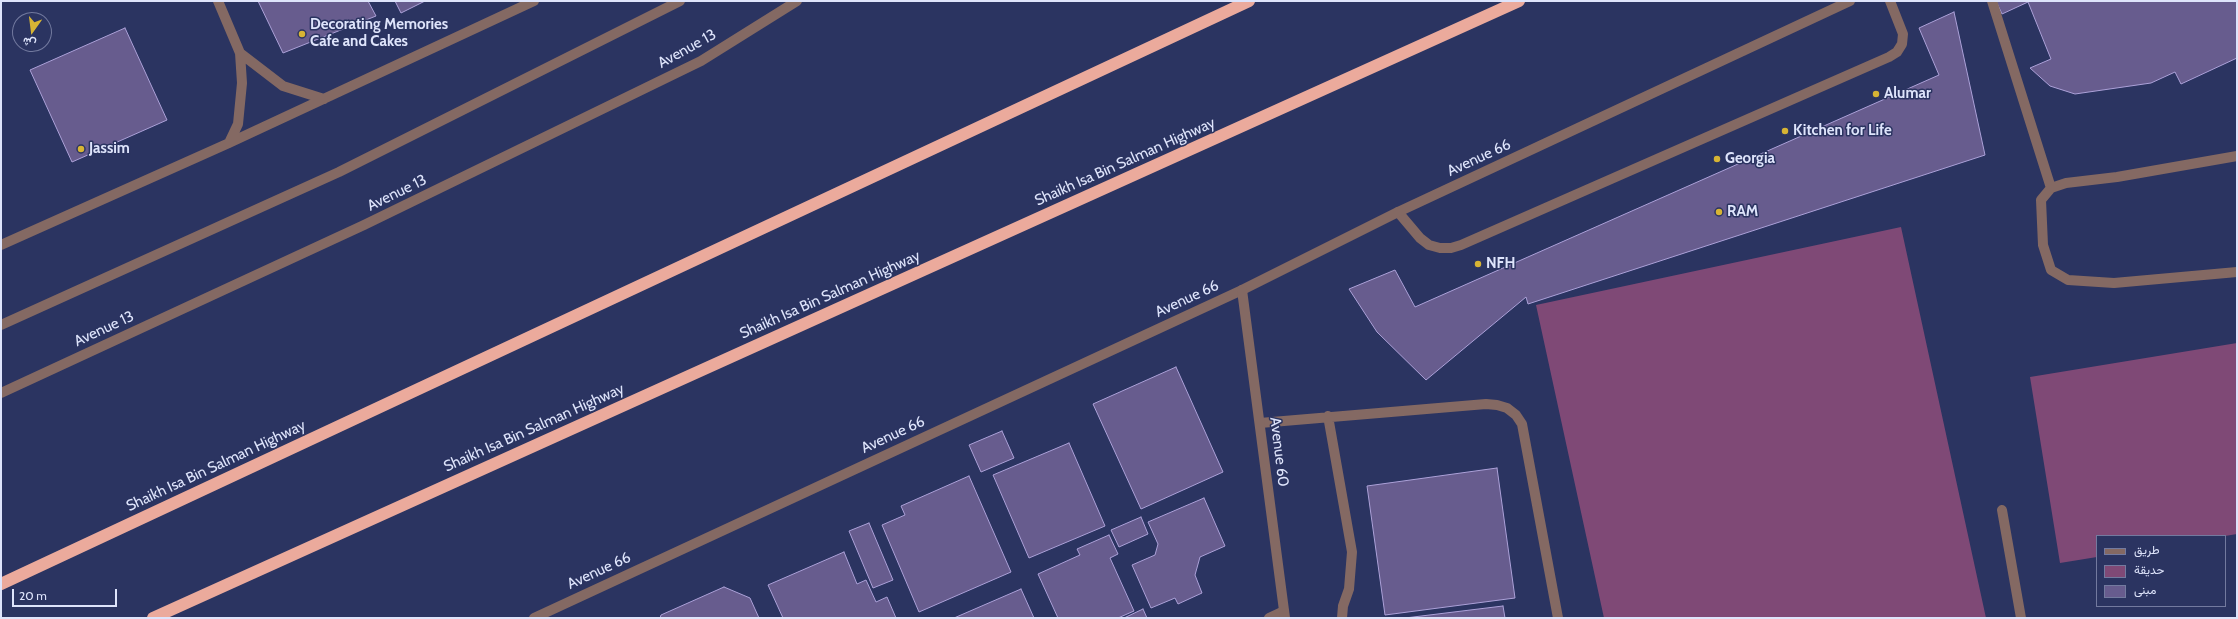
<!DOCTYPE html>
<html>
<head>
<meta charset="utf-8">
<style>
  body { margin:0 }
  #map { position:relative; width:2238px; height:619px; overflow:hidden; background:#2b3461; font-family:Cabin,Vazirmatn,sans-serif }
  canvas { display:block }
  .frame { position:absolute; inset:0; border:2px solid #dee4fb; pointer-events:none }
  .legend { position:absolute; left:2096px; top:535px; width:130px; height:72px; box-sizing:border-box; background:#2b3461; border:1px solid #737a9f; margin:0; padding:5px 7px; list-style:none; font-size:12px; color:#dee4fb }
  .legend li { display:flex; align-items:center; gap:8px; height:20px }
  .legend b { width:20px; border:1px solid #737a9f }
  .north { position:absolute; left:12px; top:12px; width:40px; height:40px; box-sizing:border-box; background:#2b3461; border:1px solid #737a9f; border-radius:50%; rotate:194deg; font-size:11px; font-weight:700; line-height:16px; text-align:center; color:#dee4fb }
  .north::after { content:''; display:block; margin:auto; width:14px; height:18px; background:#d7b434; clip-path:polygon(50% 0,100% 100%,50% 72%,0 100%) }
  .scale { position:absolute; left:12px; top:589px; width:105px; height:18px; box-sizing:border-box; border:2px solid #dee4fb; border-top:0; padding-left:5px; font-size:12px; line-height:14px; white-space:nowrap; color:#dee4fb; -webkit-text-stroke:3px #2b3461; paint-order:stroke }
</style>
</head>
<body>
<div id="map">
<canvas width="2238" height="619"></canvas>
<div class="frame"></div>
<ul class="legend">
<li><b style="height:5px;background:#846963"></b>طريق</li>
<li><b style="height:11px;background:#7f4976"></b>حديقة</li>
<li><b style="height:11px;background:#675c8e"></b>مبنى</li>
</ul>
<div class="north">ش</div>
<div class="scale">20 m</div>
</div>
<script>
const c = document.querySelector('canvas').getContext('2d');
c.lineJoin = 'round';
function paint(path, color) { c.fillStyle = color; c.fill(path, 'evenodd'); }
const poly = rows => new Path2D(rows.map(r => 'M' + r).join(''));
function stroke(path, color, width, dash) { c.strokeStyle = color; c.lineWidth = width; c.lineCap = dash ? 'butt' : 'round'; c.setLineDash(dash || []); c.stroke(path); }
function write(font, color, halo, rows, align = 'center') {
  c.font = font + ' Cabin,sans-serif'; c.lineWidth = 3; c.setLineDash([]); c.textBaseline = 'middle'; c.strokeStyle = halo; c.fillStyle = color; for (const [text, x, y, turn = 0] of rows) {
    c.save(); c.translate(x, y); c.rotate((+turn || 0) * Math.PI / 180); c.textAlign = isNaN(turn) ? turn : align; if (halo) c.strokeText(text, 0, 0); c.fillText(text, 0, 0); c.restore();
  }
}
const green = poly([
  [1901,227,1986,618,1604,618,1536,305],
  [2237,343,2237,534,2225,536,2097,536,2097,557,2060,563,2030,377]
]);
const building = poly([
  [258,1,368,1,376,16,283,53,258,1],
  [395,1,425,1,401,13,395,1],
  [1996,1,2237,1,2237,58,2181,84,2175,72,2151,83,2075,94,2050,86,2030,68,2051,59,2028,2,2002,14,1996,1],
  [1954,12,1985,155,1528,304,1526,297,1426,380,1377,332,1349,289,1395,270,1415,307,1939,75,1919,28,1954,12],
  [125,28,167,120,72,162,30,70,125,28],
  [1176,367,1223,472,1141,509,1093,404,1176,367],
  [1002,431,1014,458,981,472,969,445,1002,431],
  [1069,443,1105,526,1029,558,993,475,1069,443],
  [1497,468,1515,598,1385,615,1367,486,1497,468],
  [969,476,1011,572,919,612,882,525,905,515,901,506,969,476],
  [1204,498,1225,546,1200,557,1195,575,1202,593,1178,604,1175,598,1151,608,1132,565,1155,555,1158,544,1148,522,1204,498],
  [1141,517,1148,534,1119,547,1111,530,1141,517],
  [869,523,893,580,873,588,849,531,869,523],
  [1109,535,1118,554,1110,558,1134,611,1118,618,1058,618,1038,574,1080,555,1077,549,1109,535],
  [844,552,857,584,866,580,876,602,887,597,896,618,783,618,768,585,844,552],
  [724,587,750,598,759,618,660,618,661,615,724,587],
  [1021,589,1034,618,954,618,1021,589],
  [1503,606,1505,618,1405,618,1503,606],
  [1143,609,1147,618,1124,618,1143,609]
]);
const service = poly([
  [1992,1,2051,188,2041,200,2043,245,2051,270,2068,280,2114,283,2237,272],
  [2051,188,2066,183,2117,177,2237,156],
  [1398,212,1420,238,1429,245,1440,248,1451,248,1461,245,1889,57,1897,52,1902,44,1903,34,1890,1],
  [1328,416,1352,552,1349,589,1343,606,1342,618],
  [1260,423,1486,404,1497,405,1507,408,1516,415,1522,424,1558,618],
  [2002,510,2021,618]
]);
const minor = poly([
  [218,1,240,53,242,83,238,124,229,143],
  [240,53,283,86,324,99],
  [1,245,229,143,534,1],
  [534,618,1242,290,1398,212,1850,1],
  [1269,618,1284,611]
]);
const tertiary = poly([
  [1242,290,1285,618],
  [1,325,339,172,680,1],
  [1,393,364,225,701,61,797,1]
]);
const motorway = poly([
  [1,584,1249,1],
  [153,618,1519,1]
]);
const markers = [
  [302,34,4,"#d7b434"],
  [1876,94,4,"#d7b434"],
  [1785,131,4,"#d7b434"],
  [81,149,4,"#d7b434"],
  [1717,159,4,"#d7b434"],
  [1719,212,4,"#d7b434"],
  [1478,264,4,"#d7b434"]
];
const poiNames = [
  ["Decorating Memories",310,25],
  ["Cafe and Cakes",310,42],
  ["Alumar",1884,94],
  ["Kitchen for Life",1793,131],
  ["Jassim",89,149],
  ["Georgia",1725,159],
  ["RAM",1727,212],
  ["NFH",1486,264]
];
const streetNames = [
  ["Avenue 13",687,49,-29],
  ["Avenue 66",1479,158,-25],
  ["Shaikh Isa Bin Salman Highway",1125,162,-24],
  ["Avenue 13",397,193,-26],
  ["Shaikh Isa Bin Salman Highway",830,295,-24],
  ["Avenue 66",1187,299,-25],
  ["Avenue 13",104,329,-25],
  ["Shaikh Isa Bin Salman Highway",534,428,-24],
  ["Avenue 66",893,435,-25],
  ["Avenue 60",1279,452,83],
  ["Shaikh Isa Bin Salman Highway",216,466,-25],
  ["Avenue 66",599,571,-25]
];
paint(green, '#7f4976');
paint(building, '#675c8e');
stroke(building, '#aca1d8', 1);
stroke(service, '#846963', 10);
stroke(minor, '#846963', 10);
stroke(tertiary, '#846963', 10);
stroke(motorway, '#ebaa9c', 12);
for (const [x, y, r, color] of markers) { const dot = new Path2D(); dot.arc(x, y, r, 0, 2 * Math.PI); c.fillStyle = color; c.fill(dot); stroke(dot, '#2b3461', 1.5); }
write('bold 15px', '#dee4fb', '#2b3461', poiNames, 'left');
write('15px', '#dee4fb', '#2b3461', streetNames);
</script>
</body>
</html>
